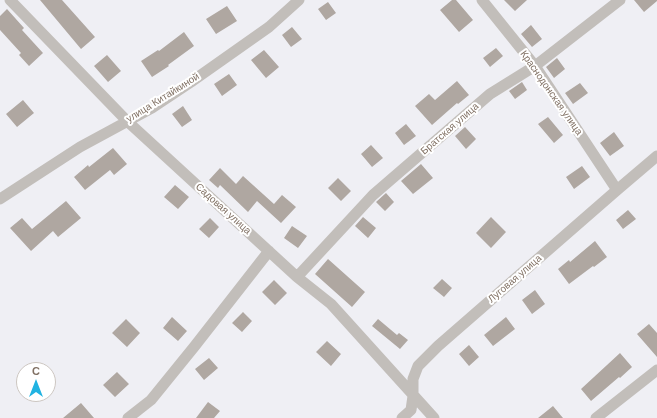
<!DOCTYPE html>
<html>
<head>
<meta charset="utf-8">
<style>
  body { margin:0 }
  #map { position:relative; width:657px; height:418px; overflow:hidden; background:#efeff4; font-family:Helvetica,sans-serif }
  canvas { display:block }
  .north { position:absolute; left:16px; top:362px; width:40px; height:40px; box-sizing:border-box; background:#fff; border:1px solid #ccc6c1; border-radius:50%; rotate:0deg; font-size:11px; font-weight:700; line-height:16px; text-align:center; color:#807063 }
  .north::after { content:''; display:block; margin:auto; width:14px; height:18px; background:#21b3e2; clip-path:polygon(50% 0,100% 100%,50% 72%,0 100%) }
</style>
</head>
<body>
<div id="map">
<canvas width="657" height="418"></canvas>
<div class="north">С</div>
</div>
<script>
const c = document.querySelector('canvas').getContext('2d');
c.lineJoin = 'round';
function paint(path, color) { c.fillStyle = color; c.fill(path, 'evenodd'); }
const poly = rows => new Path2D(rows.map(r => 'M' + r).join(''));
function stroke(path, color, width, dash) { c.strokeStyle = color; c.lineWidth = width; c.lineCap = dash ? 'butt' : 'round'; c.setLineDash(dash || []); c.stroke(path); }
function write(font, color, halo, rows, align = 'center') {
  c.font = font + ' Helvetica,sans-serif'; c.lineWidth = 4; c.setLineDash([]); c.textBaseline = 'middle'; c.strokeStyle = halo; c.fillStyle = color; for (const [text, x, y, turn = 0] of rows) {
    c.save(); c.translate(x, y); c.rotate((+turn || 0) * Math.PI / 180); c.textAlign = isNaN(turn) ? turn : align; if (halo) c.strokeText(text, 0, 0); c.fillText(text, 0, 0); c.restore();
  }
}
const building = poly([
  [40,0,62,0,95,37,81,49],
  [452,0,456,0,473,20,459,32,440,10],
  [504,0,527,0,515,11],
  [634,0,657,0,657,1,644,12],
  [328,2,336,13,326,20,318,9],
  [227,6,237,21,216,34,206,19],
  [7,9,24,28,22,30,43,53,29,66,19,55,21,53,0,30,0,16],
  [531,25,542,39,532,47,521,34],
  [292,27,302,39,291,47,282,35],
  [184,32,194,46,168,65,169,66,152,77,141,61,158,50,159,51],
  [496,48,503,56,490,67,483,58],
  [264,50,279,67,266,78,251,60],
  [107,55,121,71,108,82,94,66],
  [557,58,565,69,554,78,546,67],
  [229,74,237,85,222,96,214,84],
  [457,81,469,95,458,104,457,103,432,125,415,106,429,94,435,100],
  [522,82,527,90,515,99,509,91],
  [580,83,588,93,573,104,565,93],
  [23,100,34,113,17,127,6,114],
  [183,106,192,120,182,127,172,114],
  [548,117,563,135,554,143,538,124],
  [406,124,416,136,404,145,395,133],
  [465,127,476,139,466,149,455,136],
  [614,132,624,146,610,156,600,143],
  [371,145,383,158,372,167,361,154],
  [113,148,127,164,114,175,110,170,85,190,74,177,88,165,89,167],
  [421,164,433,178,413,194,401,181],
  [582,166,590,177,574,189,566,177],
  [220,168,236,184,243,176,274,204,282,195,296,207,281,223,257,201,248,212,220,185,218,188,209,180],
  [338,178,351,191,341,201,328,188],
  [175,185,189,197,178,209,164,197],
  [386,193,394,202,385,211,376,202],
  [66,201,81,218,58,237,53,231,31,251,10,228,22,218,32,229],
  [628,210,636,219,623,229,616,220],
  [363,217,376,228,368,238,355,226],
  [491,217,506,232,491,248,476,233],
  [210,218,219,227,209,238,199,229],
  [292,226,307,236,298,248,284,238],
  [595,241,607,257,594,267,593,266,569,284,558,269,569,260,570,262],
  [328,259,365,292,352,307,315,274],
  [442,279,452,288,444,297,433,288],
  [274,280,287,293,275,305,262,292],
  [535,290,545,304,532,314,522,300],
  [243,312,252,321,242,332,232,323],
  [172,317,187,331,178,341,163,328],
  [506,317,515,329,493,346,484,335],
  [126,319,140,333,127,347,112,333],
  [378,319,397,335,399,333,408,340,400,349,372,326],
  [649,324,657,333,657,357,637,334],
  [327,341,341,354,331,366,316,352],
  [469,345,479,357,469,366,459,354],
  [620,353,632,367,620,378,619,377,591,401,581,389],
  [209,358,218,368,204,380,195,369],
  [117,372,129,384,115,397,103,385],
  [208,402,220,411,214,418,196,418],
  [81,403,94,418,63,418],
  [553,406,563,418,538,418]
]);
const street = poly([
  [10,0,127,121,297,277,331,304,434,418],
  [482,0,535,66,617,190],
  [0,199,80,147,152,108,191,82,269,27,299,0],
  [297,277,373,195,490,94,535,66,620,0],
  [128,418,151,400,194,347,269,251],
  [402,418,411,410,413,396,413,379,418,366,438,346,617,190,657,156],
  [596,418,657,370]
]);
const streetNames = [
  ["Краснодонская улица",551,93,55],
  ["улица Китайкиной",163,98,-32],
  ["Братская улица",450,129,-41],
  ["Садовая улица",223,209,42],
  ["Луговая улица",515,279,-41]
];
paint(building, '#afa7a1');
stroke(street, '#c2beba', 11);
write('10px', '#807063', '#fff', streetNames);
</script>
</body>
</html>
